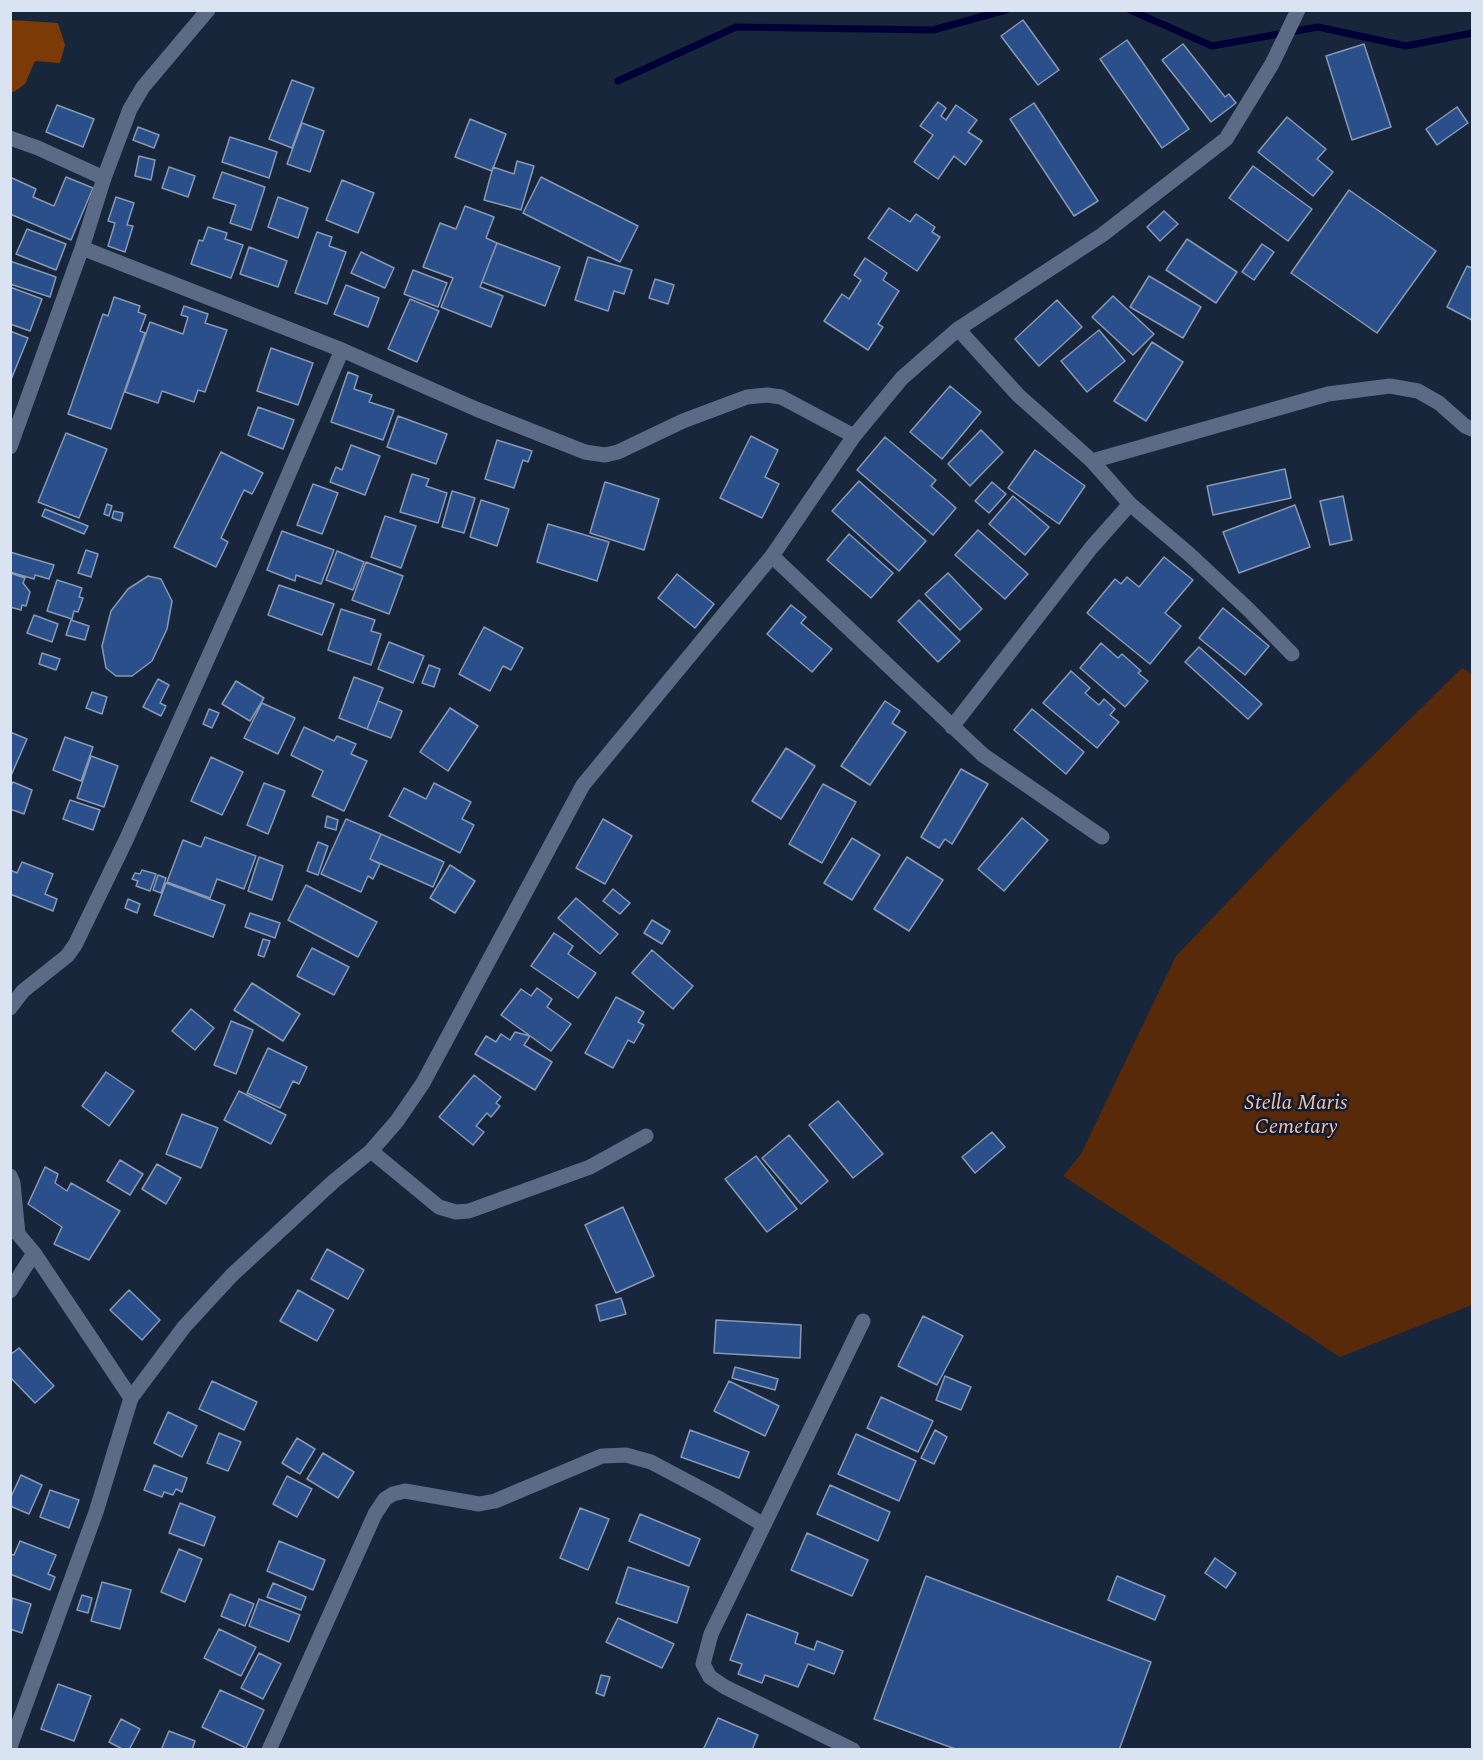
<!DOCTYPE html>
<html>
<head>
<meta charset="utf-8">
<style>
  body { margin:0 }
  #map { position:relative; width:1483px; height:1760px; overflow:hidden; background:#18263b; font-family:Spectral,serif }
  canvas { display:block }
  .frame { position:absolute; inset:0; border:12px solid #dae3f2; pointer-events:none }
</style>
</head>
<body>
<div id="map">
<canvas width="1483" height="1760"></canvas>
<div class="frame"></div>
</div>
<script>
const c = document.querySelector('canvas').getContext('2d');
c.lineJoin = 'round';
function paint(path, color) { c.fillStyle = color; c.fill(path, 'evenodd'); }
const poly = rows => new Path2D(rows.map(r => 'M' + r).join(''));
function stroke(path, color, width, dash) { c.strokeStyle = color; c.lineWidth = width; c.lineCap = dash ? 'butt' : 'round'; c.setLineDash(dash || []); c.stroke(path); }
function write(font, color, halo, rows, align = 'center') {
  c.font = font + ' Spectral,serif'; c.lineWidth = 5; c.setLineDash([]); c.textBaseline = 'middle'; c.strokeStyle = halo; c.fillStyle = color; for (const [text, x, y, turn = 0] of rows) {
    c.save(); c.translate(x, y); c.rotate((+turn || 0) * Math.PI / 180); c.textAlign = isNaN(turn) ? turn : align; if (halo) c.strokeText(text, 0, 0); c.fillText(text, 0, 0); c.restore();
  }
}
const green = poly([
  [1462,668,1472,674,1472,1305,1340,1357,1063,1176,1081,1154,1176,956,1297,830]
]);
const forest = poly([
  [11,20,58,23,65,45,60,63,35,61,25,84,14,92,10,91]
]);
const stream = poly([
  [1130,10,1212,46,1318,27,1406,46,1472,33],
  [618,81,736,27,933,30,1006,10]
]);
const building = poly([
  [1023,20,1059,70,1038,85,1001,36,1023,20],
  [1127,40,1189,129,1162,148,1100,59,1127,40],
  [1183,44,1225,97,1229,94,1236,103,1211,122,1162,60,1183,44],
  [1364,44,1391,127,1352,140,1326,56,1364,44],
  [292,80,314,88,292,148,269,139,292,80],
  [938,102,946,108,941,116,946,120,956,105,977,120,968,132,982,141,965,165,954,156,938,179,914,162,933,135,920,126,938,102],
  [1034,103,1098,201,1074,216,1010,119,1034,103],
  [57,105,94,119,83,147,46,132,57,105],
  [1457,107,1468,123,1437,145,1426,129,1457,107],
  [1287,117,1326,149,1317,159,1333,172,1313,196,1258,152,1287,117],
  [470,119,506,134,492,171,455,157,470,119],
  [302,123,324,131,310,172,287,164,302,123],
  [138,127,159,135,154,148,133,140,138,127],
  [230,137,277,152,269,178,222,162,230,137],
  [139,156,155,160,151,180,135,176,139,156],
  [517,161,534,166,521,210,484,200,493,167,514,174,517,161],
  [1253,166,1312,209,1288,241,1229,198,1253,166],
  [169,167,195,176,188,197,162,188,169,167],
  [222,172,265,187,251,230,230,223,236,205,213,198,222,172],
  [10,177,36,189,33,197,54,206,66,177,93,188,71,240,10,214,10,177],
  [541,177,638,226,620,262,523,213,541,177],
  [342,180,374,193,358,233,326,220,342,180],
  [1349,190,1436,251,1377,333,1291,273,1349,190],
  [116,197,134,203,127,225,133,226,125,252,108,246,115,223,108,221,116,197],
  [278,197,308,208,298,238,268,227,278,197],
  [465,206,494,217,486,238,497,243,480,287,503,296,491,327,441,307,453,278,423,267,440,223,456,229,465,206],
  [889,208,910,222,916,214,935,227,932,232,940,237,917,271,868,238,889,208],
  [1164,211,1178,224,1160,241,1147,227,1164,211],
  [208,227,227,233,225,239,243,245,231,278,191,264,199,240,203,241,208,227],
  [27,229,66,244,56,270,16,254,27,229],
  [317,232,332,237,329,246,346,252,327,304,295,293,317,232],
  [1187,239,1237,272,1216,303,1166,270,1187,239],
  [497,243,560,267,545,306,482,282,497,243],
  [1262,244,1274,252,1254,280,1242,272,1262,244],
  [249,247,287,261,278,287,240,274,249,247],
  [361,252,394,268,385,288,351,273,361,252],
  [588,257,632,270,624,294,614,291,608,311,575,300,588,257],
  [865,258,887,273,883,280,899,291,878,324,883,327,868,350,824,321,842,294,849,299,861,280,854,275,865,258],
  [10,261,56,277,50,297,10,284,10,261],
  [1467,266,1472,268,1472,320,1447,307,1467,266],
  [413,270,447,283,438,307,404,294,413,270],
  [1149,276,1201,307,1183,338,1130,307,1149,276],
  [655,279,674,285,668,304,649,298,655,279],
  [346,285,379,298,368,327,334,314,346,285],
  [10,287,42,299,30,331,10,324,10,287],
  [1113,296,1154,334,1133,355,1092,317,1113,296],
  [114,297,140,306,138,312,146,315,140,331,145,333,111,429,68,414,103,314,108,316,114,297],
  [410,299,439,311,417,362,388,349,410,299],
  [1057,300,1082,327,1039,366,1015,339,1057,300],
  [184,306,208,314,205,323,227,330,205,392,198,390,194,402,162,391,158,403,125,392,150,322,183,334,188,317,181,315,184,306],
  [1099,330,1125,361,1087,392,1061,361,1099,330],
  [10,331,28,338,10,382,10,331],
  [1152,342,1183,362,1146,421,1114,401,1152,342],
  [271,348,313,363,298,405,257,391,271,348],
  [348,372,358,376,354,389,372,395,369,402,394,410,383,440,331,422,348,372],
  [950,386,981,412,942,459,910,432,950,386],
  [258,407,294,420,283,449,248,435,258,407],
  [398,416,447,434,436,464,387,447,398,416],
  [981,430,1003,452,970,486,948,464,981,430],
  [66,433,107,449,79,518,38,502,66,433],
  [751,436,778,450,765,477,779,484,762,518,720,498,751,436],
  [885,437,936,480,931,486,956,508,933,535,857,470,885,437],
  [497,440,532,451,528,462,523,460,514,488,485,479,497,440],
  [351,445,380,456,365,495,330,482,336,467,342,470,351,445],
  [1035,450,1085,486,1059,524,1008,488,1035,450],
  [221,452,263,473,252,494,244,490,221,538,228,542,216,567,174,547,221,452],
  [1285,469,1291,498,1213,515,1207,486,1285,469],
  [412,474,429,479,426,486,447,493,438,523,400,512,412,474],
  [859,481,926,541,899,571,832,511,859,481],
  [605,482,659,499,644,550,590,533,605,482],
  [992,482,1006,494,989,513,975,501,992,482],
  [313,484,338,493,322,534,297,525,313,484],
  [452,491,475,498,464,533,442,527,452,491],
  [1013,496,1049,527,1025,555,989,524,1013,496],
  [1343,496,1352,540,1330,545,1320,501,1343,496],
  [481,500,509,509,497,546,470,537,481,500],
  [107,504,112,506,109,516,104,514,107,504],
  [1295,505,1310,547,1239,573,1223,532,1295,505],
  [45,509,88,526,84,534,42,516,45,509],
  [114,511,123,513,121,521,112,518,114,511],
  [385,516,416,526,401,568,371,557,385,516],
  [548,524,609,542,597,581,537,562,548,524],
  [978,530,1028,574,1005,599,955,555,978,530],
  [282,531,334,550,321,584,296,575,295,581,267,570,282,531],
  [849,534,893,573,871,598,827,560,849,534],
  [86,550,98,554,91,577,78,573,86,550],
  [337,551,364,562,353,590,326,580,337,551],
  [10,552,54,565,49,579,35,575,34,579,10,572,10,552],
  [1164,557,1193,580,1165,613,1181,626,1150,664,1087,613,1115,579,1121,584,1127,577,1139,587,1164,557],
  [366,562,403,576,389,614,352,600,366,562],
  [10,573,25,578,23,583,30,592,26,606,22,605,21,610,10,607,10,573],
  [948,573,982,609,960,630,925,594,948,573],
  [677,574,714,604,695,628,658,598,677,574],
  [148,576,161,579,172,601,167,629,152,661,132,676,116,676,106,668,102,646,111,611,128,589,148,576],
  [57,580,82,588,79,597,83,598,78,612,74,611,72,619,47,611,57,580],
  [279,585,334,604,322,635,268,615,279,585],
  [919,600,960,641,938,662,898,621,919,600],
  [791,605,806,617,801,623,832,649,812,672,767,634,791,605],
  [1223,608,1269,646,1245,675,1199,638,1223,608],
  [341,609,375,620,371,631,381,634,371,665,328,650,341,609],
  [34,615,58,624,52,642,27,633,34,615],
  [71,620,89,626,85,640,66,635,71,620],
  [484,627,523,648,511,670,503,666,490,691,459,674,484,627],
  [389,642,424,656,413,683,378,669,389,642],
  [1101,643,1118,658,1122,654,1141,671,1138,673,1148,681,1125,707,1080,668,1101,643],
  [1199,647,1262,704,1248,719,1185,662,1199,647],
  [42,653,60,659,56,670,39,664,42,653],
  [429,665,440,669,434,687,422,683,429,665],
  [1071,671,1090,688,1085,693,1099,705,1104,699,1115,709,1110,715,1119,722,1097,748,1043,703,1071,671],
  [354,677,383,688,367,729,339,718,354,677],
  [158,679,169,685,160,703,166,706,161,716,143,707,158,679],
  [236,681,264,698,250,721,222,704,236,681],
  [92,692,107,697,102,714,86,708,92,692],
  [378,701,402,711,391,738,367,729,378,701],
  [885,701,900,711,892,723,906,732,870,785,841,766,885,701],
  [262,703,295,718,278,754,244,738,262,703],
  [450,708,478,726,448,771,420,752,450,708],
  [209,709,219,713,212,728,203,724,209,709],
  [1032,709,1084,752,1066,774,1014,730,1032,709],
  [304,727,334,741,337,736,356,744,351,754,367,761,344,811,312,796,323,771,291,755,304,727],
  [10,732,27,739,10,778,10,732],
  [65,737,93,747,81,781,53,770,65,737],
  [786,748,815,766,781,819,752,801,786,748],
  [91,756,118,766,104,807,77,798,91,756],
  [211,757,243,772,222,815,191,801,211,757],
  [961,769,988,784,952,844,945,839,939,848,921,837,961,769],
  [13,782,32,790,24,814,10,809,10,788,13,782],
  [264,783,285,791,268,834,247,825,264,783],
  [434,783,471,802,462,819,474,825,460,853,389,816,404,788,426,799,434,783],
  [823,784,856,802,822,863,789,844,823,784],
  [70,800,100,810,93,830,63,819,70,800],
  [327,816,338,820,336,830,325,827,327,816],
  [1022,818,1048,840,1004,891,978,869,1022,818],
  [346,819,381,834,370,859,380,864,373,879,368,876,361,892,321,874,346,819],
  [603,819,632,836,605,884,576,868,603,819],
  [381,834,444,862,433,887,370,859,381,834],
  [205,837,256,856,244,889,217,879,210,898,167,882,183,840,201,847,205,837],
  [852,838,880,855,852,900,824,883,852,838],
  [318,842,328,846,318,875,307,871,318,842],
  [259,857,283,866,272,900,248,891,259,857],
  [907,857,943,880,909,931,874,909,907,857],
  [22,862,53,874,45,894,57,899,53,911,10,894,10,870,17,873,22,862],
  [450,865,475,881,455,913,430,898,450,865],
  [142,870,156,874,150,891,136,886,138,881,132,879,135,873,140,874,142,870],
  [158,875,166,878,161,893,153,890,158,875],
  [166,883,225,905,213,937,154,915,166,883],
  [306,885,377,922,358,957,288,920,306,885],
  [613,889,630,903,620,914,603,901,613,889],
  [576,898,618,934,600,954,558,918,576,898],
  [128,899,140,904,137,913,125,908,128,899],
  [250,913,280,923,275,938,245,927,250,913],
  [652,920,670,931,662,944,644,933,652,920],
  [554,933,573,946,568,954,596,973,578,998,531,966,554,933],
  [263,939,270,941,264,957,258,955,263,939],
  [312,948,349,967,334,995,297,976,312,948],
  [652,950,693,986,673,1009,632,973,652,950],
  [252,983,300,1014,283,1041,234,1010,252,983],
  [537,988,552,999,547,1007,571,1024,551,1051,501,1015,521,989,531,996,537,988],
  [616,997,644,1012,638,1022,644,1025,634,1043,628,1040,613,1068,585,1053,616,997],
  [191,1009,214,1028,195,1050,172,1031,191,1009],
  [231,1021,253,1030,236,1074,214,1065,231,1021],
  [515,1032,530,1036,524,1045,552,1062,535,1090,475,1054,486,1036,496,1042,501,1034,510,1040,515,1032],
  [268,1048,307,1067,299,1084,293,1081,280,1108,247,1093,268,1048],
  [106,1072,134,1091,109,1126,82,1106,106,1072],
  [474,1075,501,1097,496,1103,500,1106,491,1117,487,1113,476,1126,484,1132,473,1145,439,1117,474,1075],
  [239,1091,286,1115,271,1144,224,1120,239,1091],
  [838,1101,883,1154,853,1178,809,1125,838,1101],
  [182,1114,218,1128,201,1168,166,1154,182,1114],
  [992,1132,1005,1147,975,1173,962,1157,992,1132],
  [789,1135,828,1181,801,1204,762,1158,789,1135],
  [756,1156,797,1209,767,1232,725,1179,756,1156],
  [120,1160,143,1174,130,1195,107,1181,120,1160],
  [157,1164,181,1178,166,1204,142,1189,157,1164],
  [45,1167,58,1174,55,1183,67,1191,71,1183,120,1211,89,1260,54,1244,62,1227,28,1204,45,1167],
  [623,1207,654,1276,616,1293,585,1225,623,1207],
  [327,1249,364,1270,348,1299,311,1279,327,1249],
  [129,1290,160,1320,142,1340,110,1310,129,1290],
  [298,1290,334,1310,317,1341,280,1321,298,1290],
  [621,1298,626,1314,600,1321,596,1305,621,1298],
  [923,1316,963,1336,937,1385,898,1366,923,1316],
  [716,1320,801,1325,800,1358,714,1353,716,1320],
  [19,1348,54,1386,35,1403,10,1377,10,1355,19,1348],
  [735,1367,778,1379,775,1390,732,1378,735,1367],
  [945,1376,971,1387,961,1410,936,1400,945,1376],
  [212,1381,257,1402,244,1430,199,1409,212,1381],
  [729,1381,779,1406,765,1436,714,1411,729,1381],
  [881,1397,933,1421,918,1452,867,1428,881,1397],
  [168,1412,197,1426,182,1457,154,1443,168,1412],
  [690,1430,749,1452,739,1478,681,1457,690,1430],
  [935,1430,947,1437,934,1464,921,1458,935,1430],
  [219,1433,241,1442,228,1471,207,1463,219,1433],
  [856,1434,916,1461,899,1501,838,1474,856,1434],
  [297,1438,315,1449,300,1474,282,1463,297,1438],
  [323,1453,354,1472,338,1498,307,1479,323,1453],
  [154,1465,187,1478,182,1492,176,1489,173,1495,164,1492,162,1497,144,1490,154,1465],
  [21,1475,42,1485,29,1514,10,1506,10,1499,21,1475],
  [287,1476,312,1489,297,1517,273,1504,287,1476],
  [830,1485,890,1512,878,1541,817,1514,830,1485],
  [50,1490,79,1500,69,1528,40,1517,50,1490],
  [180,1503,215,1517,204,1546,169,1533,180,1503],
  [580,1508,609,1519,588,1570,560,1558,580,1508],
  [640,1514,700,1539,689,1566,629,1541,640,1514],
  [807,1533,868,1560,852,1596,791,1570,807,1533],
  [20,1541,56,1555,48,1574,55,1577,50,1590,10,1574,10,1554,14,1555,20,1541],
  [279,1541,325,1560,313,1590,267,1571,279,1541],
  [179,1549,202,1559,185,1602,161,1592,179,1549],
  [1215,1558,1236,1573,1226,1588,1205,1573,1215,1558],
  [628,1567,689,1587,677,1623,616,1603,628,1567],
  [926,1576,1151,1662,1119,1750,958,1750,874,1719,926,1576],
  [1117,1576,1165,1596,1155,1620,1108,1600,1117,1576],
  [102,1582,131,1590,120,1629,91,1621,102,1582],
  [273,1583,306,1597,301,1610,267,1597,273,1583],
  [230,1594,254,1604,245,1626,221,1616,230,1594],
  [82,1595,92,1598,88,1613,77,1610,82,1595],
  [12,1598,31,1604,22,1633,10,1629,12,1598],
  [259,1599,300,1615,289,1642,249,1626,259,1599],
  [747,1614,798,1633,795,1643,814,1650,817,1641,843,1651,834,1674,808,1664,798,1687,765,1675,762,1683,738,1674,742,1664,730,1660,747,1614],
  [618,1618,674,1644,662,1668,606,1642,618,1618],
  [219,1629,256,1647,241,1676,204,1658,219,1629],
  [259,1653,281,1664,263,1699,241,1688,259,1653],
  [601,1675,610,1677,604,1696,596,1693,601,1675],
  [58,1684,91,1696,74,1741,41,1729,58,1684],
  [220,1690,264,1710,246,1748,202,1727,220,1690],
  [718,1718,758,1735,752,1750,703,1750,718,1718],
  [121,1719,140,1729,129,1750,124,1750,109,1742,121,1719],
  [169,1731,195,1741,192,1750,161,1750,169,1731]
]);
const minor = poly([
  [10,138,38,148,104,178],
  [82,248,342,350,476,409,585,452,605,455,618,452,683,421,747,397,767,395,781,397,854,436],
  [958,329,1102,235,1226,139,1272,64,1298,10],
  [10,447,82,248,104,178,130,109,143,87,208,10],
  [1092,461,1130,504,1189,554,1249,610,1292,654],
  [772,556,983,755,1102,837],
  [952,727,1091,548,1130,504],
  [10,1008,23,991,67,956,75,945,126,840,247,571,342,350],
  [371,1151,439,1207,456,1212,469,1211,590,1167,646,1136],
  [10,1176,13,1183,18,1234],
  [10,1229,18,1234,34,1253,131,1398],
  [10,1291,34,1253],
  [269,1750,375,1514,385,1499,393,1494,405,1491,479,1504,495,1501,602,1456,626,1455,651,1462,715,1496,764,1525],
  [853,1750,725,1687,710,1677,703,1664,711,1634,863,1321]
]);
const tertiary = poly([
  [10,1747,96,1512,131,1398,184,1327,232,1275,334,1181,371,1151,397,1121,423,1083,583,785,772,556,854,436,902,378,958,329,1018,395,1092,461,1328,394,1390,386,1418,391,1439,403,1465,426,1472,429]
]);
const parkNames = [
  ["Stella Maris",1296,1105],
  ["Cemetary",1296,1129]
];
paint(green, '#582a0a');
paint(forest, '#7c3a06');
stroke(stream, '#000037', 7);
paint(building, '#2a4f8b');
stroke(building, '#8899b4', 1.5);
stroke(minor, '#5b6b85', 15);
stroke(tertiary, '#5b6b85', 15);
write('italic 21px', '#fdc19f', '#0f1c31', parkNames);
</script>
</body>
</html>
